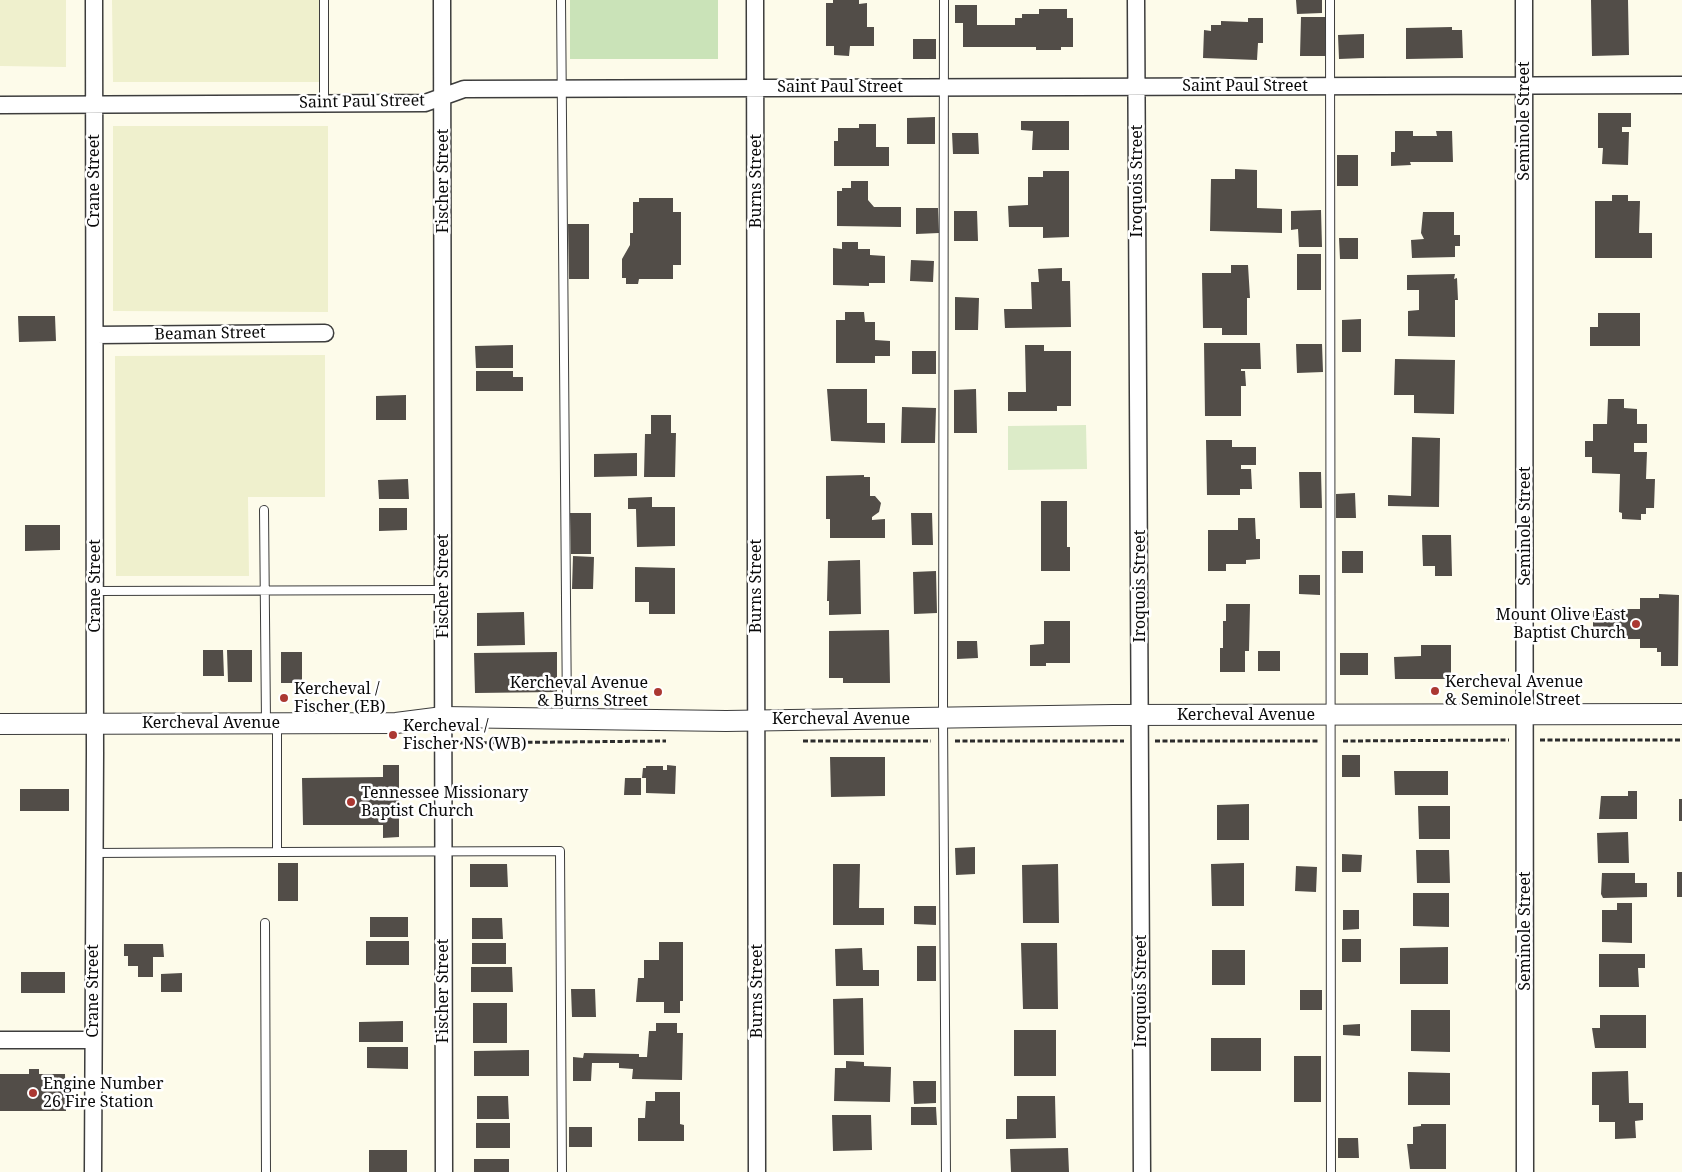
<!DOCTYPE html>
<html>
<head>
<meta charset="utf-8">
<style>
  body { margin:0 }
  canvas { display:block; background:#fdfbea }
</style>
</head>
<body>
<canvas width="1682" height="1172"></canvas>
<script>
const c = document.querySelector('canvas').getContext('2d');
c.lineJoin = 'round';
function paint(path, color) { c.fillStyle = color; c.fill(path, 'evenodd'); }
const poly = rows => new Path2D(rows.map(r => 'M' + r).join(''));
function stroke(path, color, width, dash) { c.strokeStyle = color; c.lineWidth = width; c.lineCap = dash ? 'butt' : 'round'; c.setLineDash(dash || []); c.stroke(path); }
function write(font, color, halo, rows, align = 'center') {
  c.font = font + ' "Noto Serif",serif'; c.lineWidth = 5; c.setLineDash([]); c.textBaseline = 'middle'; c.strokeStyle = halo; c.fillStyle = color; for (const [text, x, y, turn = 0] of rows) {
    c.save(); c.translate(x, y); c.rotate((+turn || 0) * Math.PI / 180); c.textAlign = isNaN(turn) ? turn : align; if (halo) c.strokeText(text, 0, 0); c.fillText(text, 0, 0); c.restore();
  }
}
const farmland = poly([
  [0,0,66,0,66,67,0,66],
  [112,0,319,0,319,82,113,82],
  [113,126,328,126,328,312,113,311],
  [325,355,325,497,248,497,249,576,116,576,115,356]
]);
const green = poly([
  [570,0,718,0,718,59,570,59]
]);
const pitch = poly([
  [1086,425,1087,469,1008,470,1008,426]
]);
const building = poly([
  [833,0,859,0,859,4,867,3,867,27,874,27,874,46,850,46,849,56,834,55,834,46,826,46,826,3,833,3],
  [1296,0,1322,0,1322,13,1297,14],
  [1591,0,1628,0,1629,55,1592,56],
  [955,5,977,5,977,25,1015,25,1015,18,1022,18,1022,14,1039,14,1039,9,1067,9,1067,18,1073,18,1073,47,1061,47,1061,50,1036,50,1036,47,963,47,963,23,955,23],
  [1301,17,1326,17,1325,56,1300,56],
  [1248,18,1263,18,1263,43,1258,43,1257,60,1203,58,1204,30,1211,31,1211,25,1221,25,1221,21,1248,22],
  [1452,27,1452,30,1462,30,1463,58,1406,59,1406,28],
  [1364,34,1364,58,1339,59,1338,35],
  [913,39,936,39,936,59,913,59],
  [1598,113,1631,113,1631,127,1622,127,1622,132,1629,132,1628,165,1602,164,1603,148,1598,148],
  [935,117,935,144,907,144,907,118],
  [1021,121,1069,121,1069,150,1032,150,1033,131,1021,130],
  [859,124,876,124,876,147,889,147,889,166,834,166,834,141,838,141,838,128,859,128],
  [1395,131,1413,131,1413,136,1437,136,1436,131,1452,131,1453,162,1410,162,1411,165,1391,166,1391,152,1395,152],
  [952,133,978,133,979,154,953,154],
  [1337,155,1358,155,1358,186,1337,186],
  [1235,169,1257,170,1257,208,1282,209,1282,233,1210,231,1211,179,1235,179],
  [1043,171,1069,171,1069,237,1043,238,1043,227,1009,227,1008,206,1028,205,1028,177,1043,177],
  [851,181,868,181,868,200,874,207,901,207,901,227,837,226,837,191,842,191,842,188,851,188],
  [1612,195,1628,195,1628,201,1640,201,1639,233,1652,233,1652,258,1595,258,1595,201,1612,201],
  [639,198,673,198,673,212,681,212,681,265,673,265,673,279,639,279,638,284,626,284,626,278,622,278,622,259,630,245,630,233,633,233,633,202,639,202],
  [916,208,938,208,939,233,916,234],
  [1321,210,1322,247,1299,247,1298,229,1291,230,1291,211],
  [954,211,977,211,978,241,954,241],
  [1423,212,1454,212,1454,235,1460,235,1460,246,1455,246,1455,257,1412,258,1411,240,1424,239,1421,233],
  [568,224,589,224,589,279,569,279],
  [1339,238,1358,238,1358,259,1340,259],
  [842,242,858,242,858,249,870,249,870,255,885,256,885,283,869,283,869,286,833,285,833,248,842,249],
  [1297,254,1321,254,1321,290,1297,290],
  [911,260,934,261,933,282,910,281],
  [1231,265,1248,265,1250,298,1247,298,1247,335,1222,335,1222,328,1203,328,1202,273,1231,273],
  [1062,268,1062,281,1070,281,1071,327,1005,328,1004,309,1032,309,1031,282,1039,282,1038,269],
  [1455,274,1454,279,1457,278,1458,300,1455,300,1455,337,1408,336,1408,311,1419,310,1419,290,1407,290,1407,275],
  [955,297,979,298,978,330,955,330],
  [845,312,864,312,865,322,875,322,875,340,890,341,890,356,875,356,875,363,836,363,836,320,845,320],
  [1598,313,1640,313,1640,346,1590,346,1590,327,1598,327],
  [18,316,55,316,56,341,19,342],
  [1361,319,1361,352,1342,352,1342,320],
  [1204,343,1260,343,1261,369,1241,369,1241,371,1245,371,1246,386,1241,386,1241,416,1205,416],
  [1296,344,1322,344,1323,372,1297,373],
  [513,345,513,368,476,368,475,346],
  [1025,345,1044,345,1044,351,1071,351,1071,406,1057,406,1057,411,1008,411,1008,392,1026,392],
  [912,351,936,351,936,374,912,374],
  [1395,359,1455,360,1454,414,1414,413,1414,395,1394,395],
  [476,371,513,371,513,377,523,377,523,391,476,391],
  [827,389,867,389,867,423,885,423,885,443,831,441],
  [976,389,977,433,954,433,954,390],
  [406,395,406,420,376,420,376,396],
  [1608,399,1624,399,1624,408,1637,409,1637,424,1647,424,1647,443,1634,443,1634,452,1647,452,1646,479,1655,479,1654,508,1646,508,1646,514,1641,514,1641,520,1622,519,1622,513,1619,512,1620,474,1592,473,1592,457,1585,457,1585,441,1593,441,1593,424,1607,424],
  [902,407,936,408,935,443,901,443],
  [651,415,671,415,671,433,676,433,675,477,644,477,645,434,651,434],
  [1412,437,1440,438,1439,507,1388,506,1388,495,1411,496],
  [1206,440,1232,440,1232,447,1256,447,1256,465,1241,465,1241,469,1251,469,1252,489,1240,489,1240,495,1207,495],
  [637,453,637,476,594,477,594,454],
  [1299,472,1321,472,1322,508,1300,508],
  [864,475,864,477,870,477,870,496,875,496,881,503,879,512,872,517,872,520,885,519,885,538,830,538,830,519,826,519,826,476],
  [408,479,409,499,379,499,378,480],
  [1355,493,1356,518,1336,518,1336,494],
  [652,497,652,507,675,507,675,546,637,547,636,509,628,509,628,498],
  [1041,501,1067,501,1067,547,1070,547,1070,571,1041,571],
  [379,508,407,508,407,530,379,531],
  [570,513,591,513,591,554,571,554],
  [911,513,932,513,933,545,912,545],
  [1238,518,1255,518,1256,539,1260,539,1260,559,1246,560,1246,564,1226,564,1226,571,1208,571,1208,530,1238,530],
  [25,525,60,525,60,550,25,551],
  [1422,535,1451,535,1452,576,1435,576,1435,566,1423,566],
  [1342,551,1363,551,1363,573,1342,573],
  [573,556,594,557,593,589,572,589],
  [860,560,861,614,829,615,829,601,827,601,828,561],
  [635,567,675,568,675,614,649,614,649,602,635,602],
  [936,571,937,613,914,614,913,572],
  [1299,575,1320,575,1320,595,1299,594],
  [1659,594,1679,595,1678,666,1661,666,1661,652,1657,652,1657,648,1640,648,1640,639,1593,639,1593,609,1640,609,1640,598,1659,598],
  [1226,604,1250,604,1249,651,1245,651,1245,672,1220,672,1220,648,1223,648,1223,621,1226,621],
  [524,612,525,645,477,646,477,613],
  [1044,621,1070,621,1070,663,1046,663,1046,666,1030,666,1030,645,1044,644],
  [889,630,890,683,843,683,843,678,829,678,829,631],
  [957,641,977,641,978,658,957,659],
  [1421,645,1451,645,1451,679,1395,679,1394,657,1421,656],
  [203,650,223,650,224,676,203,676],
  [227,650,252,650,252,682,228,682],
  [1258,651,1280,651,1280,671,1258,671],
  [281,652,302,652,302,683,281,683],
  [557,652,557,692,475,693,474,653],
  [1340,653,1368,653,1368,675,1340,675],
  [1342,755,1360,755,1360,777,1342,777],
  [830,757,885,757,885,796,831,797],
  [383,765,399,765,399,837,383,838,383,825,303,825,302,778,383,777],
  [667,765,676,766,675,794,646,793,646,778,642,778,643,768,646,768,646,766,663,766,663,770,667,770],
  [1394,771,1448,771,1448,795,1395,795],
  [625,778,641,778,641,795,624,795],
  [20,789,69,789,69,811,20,811],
  [1628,791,1637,791,1637,819,1599,819,1601,796,1628,796],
  [1679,799,1682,799,1682,821,1679,821],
  [1249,804,1249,840,1217,840,1217,805],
  [1418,806,1450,806,1450,839,1419,839],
  [1628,832,1629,863,1598,863,1597,833],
  [975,847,975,874,956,875,955,848],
  [1416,850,1449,850,1450,883,1417,883],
  [1342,854,1362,855,1361,872,1342,872],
  [278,863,298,863,298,901,278,901],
  [1244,863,1244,906,1212,906,1211,864],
  [470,864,507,864,508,887,470,887],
  [833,864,860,864,859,908,884,908,884,925,833,925],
  [1058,864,1059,923,1023,923,1022,865],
  [1296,866,1317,867,1316,892,1295,891],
  [1677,872,1682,872,1682,897,1677,897],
  [1602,873,1635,873,1635,883,1647,883,1647,897,1603,898,1601,894],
  [1413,893,1449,893,1449,927,1413,926],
  [1617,903,1632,903,1632,943,1602,942,1602,910,1617,910],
  [914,906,936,906,936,925,914,924],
  [1343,910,1359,910,1359,929,1343,930],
  [370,917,408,917,408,937,370,937],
  [472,918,502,918,503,939,472,939],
  [1342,939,1361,939,1361,962,1342,962],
  [366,941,409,941,409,965,366,965],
  [659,942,683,942,683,1001,680,1001,680,1013,664,1013,664,1002,636,1002,638,978,644,978,644,960,659,960],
  [472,943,506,943,506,964,472,964],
  [1021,943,1057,943,1058,1009,1023,1009],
  [124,944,163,944,164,957,153,957,153,977,138,977,138,966,128,966,128,956,124,956],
  [917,946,936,946,936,981,917,981],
  [1448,947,1448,984,1400,984,1400,948],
  [862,948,863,970,879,970,879,986,836,986,835,949],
  [1212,950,1245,950,1245,985,1212,985],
  [1599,954,1645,954,1645,968,1638,968,1639,987,1599,987],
  [471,967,512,967,513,992,471,992],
  [21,972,65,972,65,993,21,993],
  [182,973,182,992,161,992,161,974],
  [571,989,595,989,596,1017,572,1017],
  [1300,990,1322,990,1322,1010,1300,1010],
  [863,998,864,1055,834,1055,833,999],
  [473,1003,507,1003,507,1043,473,1043],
  [1411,1010,1450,1010,1450,1052,1411,1051],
  [1600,1015,1646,1015,1646,1048,1595,1048,1592,1028,1600,1028],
  [403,1021,403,1042,359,1042,359,1022],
  [656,1023,677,1023,677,1033,683,1033,682,1080,632,1079,633,1069,619,1068,619,1063,592,1063,591,1081,573,1081,573,1057,583,1058,584,1053,639,1054,639,1057,647,1057,649,1031,656,1031],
  [1360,1024,1360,1036,1343,1035,1343,1025],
  [1014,1030,1056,1030,1056,1076,1014,1076],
  [1211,1038,1261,1038,1261,1071,1211,1071],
  [367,1047,408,1047,408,1069,367,1068],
  [529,1050,529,1076,474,1076,474,1051],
  [1294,1056,1321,1056,1321,1102,1294,1102],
  [846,1061,864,1062,864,1066,891,1067,890,1102,834,1101,835,1068,846,1068],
  [29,1069,39,1069,39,1074,65,1074,66,1111,0,1111,0,1074,29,1074],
  [1628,1071,1629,1103,1643,1103,1643,1120,1635,1121,1636,1138,1615,1139,1615,1122,1599,1122,1599,1105,1592,1105,1592,1072],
  [1408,1072,1450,1073,1450,1105,1408,1105],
  [913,1081,936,1081,936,1103,914,1104],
  [655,1092,680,1092,680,1124,684,1125,684,1141,638,1141,638,1118,645,1118,646,1101,655,1101],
  [477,1096,508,1096,509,1119,477,1119],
  [1017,1096,1055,1096,1056,1138,1006,1139,1006,1119,1017,1119],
  [911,1107,936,1107,937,1125,911,1125],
  [832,1115,871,1115,872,1150,833,1151],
  [476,1123,510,1123,510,1148,476,1148],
  [1421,1124,1446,1124,1446,1169,1410,1169,1407,1144,1413,1144,1413,1127,1421,1126],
  [569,1127,592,1127,592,1147,569,1147],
  [1338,1138,1358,1138,1359,1158,1338,1158],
  [1068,1148,1069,1172,1011,1172,1010,1149],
  [369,1150,407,1150,407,1172,369,1172],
  [474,1159,509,1159,509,1172,474,1172]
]);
const path = poly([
  [1540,740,1682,740],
  [803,741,931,741],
  [955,741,1124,741],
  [1155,741,1319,741],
  [1343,741,1509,740],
  [408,743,426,743],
  [460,743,666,741]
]);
const service = poly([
  [324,0,324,104],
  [561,0,567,718],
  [944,0,943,718,946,1172],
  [1330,0,1331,1172],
  [264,510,266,723],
  [95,591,443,590],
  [277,724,277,852,560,851,562,1172],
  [94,853,277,852],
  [265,923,266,1172]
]);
const minor = poly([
  [442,0,444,1172],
  [755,0,757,1172],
  [1136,0,1142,1172],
  [1524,0,1525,1172],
  [0,105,425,103,464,89,1682,85],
  [95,335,325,333],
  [0,1040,93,1040],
  [93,1172,95,752,94,0]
]);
const tertiary = poly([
  [0,724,396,723,443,717,726,721,1113,715,1682,714]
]);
const markers = [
  [1636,624,5,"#ab3832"],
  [1435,691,5,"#ab3832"],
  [658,692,5,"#ab3832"],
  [284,698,5,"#ab3832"],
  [393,735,5,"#ab3832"],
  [351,802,5,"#ab3832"],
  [33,1093,5,"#ab3832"]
];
const streetNames = [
  ["Saint Paul Street",1245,86],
  ["Saint Paul Street",840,87],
  ["Saint Paul Street",362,102,-1],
  ["Seminole Street",1524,121,-90],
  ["Crane Street",94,181,-90],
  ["Fischer Street",443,181,-90],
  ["Burns Street",756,181,-90],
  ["Iroquois Street",1137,181,-90],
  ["Beaman Street",210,334,-1],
  ["Seminole Street",1525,526,-90],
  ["Crane Street",95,586,-90],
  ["Fischer Street",443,586,-90],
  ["Burns Street",756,586,-90],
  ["Iroquois Street",1140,586,-90],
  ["Kercheval Avenue",1246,715],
  ["Kercheval Avenue",841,719],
  ["Kercheval Avenue",211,723],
  ["Seminole Street",1525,931,-90],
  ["Crane Street",93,991,-90],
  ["Fischer Street",443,991,-90],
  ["Burns Street",757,991,-90],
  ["Iroquois Street",1141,991,-90]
];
const poiNames = [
  ["Mount Olive East",1626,615,"right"],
  ["Baptist Church",1626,633,"right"],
  ["Kercheval Avenue",1445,682],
  ["& Seminole Street",1445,700],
  ["Kercheval Avenue",648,683,"right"],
  ["& Burns Street",648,701,"right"],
  ["Kercheval /",294,689],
  ["Fischer (EB)",294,707],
  ["Kercheval /",403,726],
  ["Fischer NS (WB)",403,744],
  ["Tennessee Missionary",361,793],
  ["Baptist Church",361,811],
  ["Engine Number",43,1084],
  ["26 Fire Station",43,1102]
];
paint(farmland, '#eff0cd');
paint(green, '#cae3b8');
paint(pitch, '#dcebc8');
paint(building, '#524d48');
stroke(service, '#3d3d3d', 10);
stroke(minor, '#3d3d3d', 19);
stroke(tertiary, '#3d3d3d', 22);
stroke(path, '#2c2c2c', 3, [5, 2.5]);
stroke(service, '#fff', 8);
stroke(minor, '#fff', 16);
stroke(tertiary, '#fff', 20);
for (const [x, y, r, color] of markers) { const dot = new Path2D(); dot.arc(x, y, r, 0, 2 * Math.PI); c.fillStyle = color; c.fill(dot); stroke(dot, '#fff', 2); }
write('16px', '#0a0a0a', '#fff', streetNames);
write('16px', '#0a0a0a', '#fff', poiNames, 'left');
</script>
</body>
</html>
